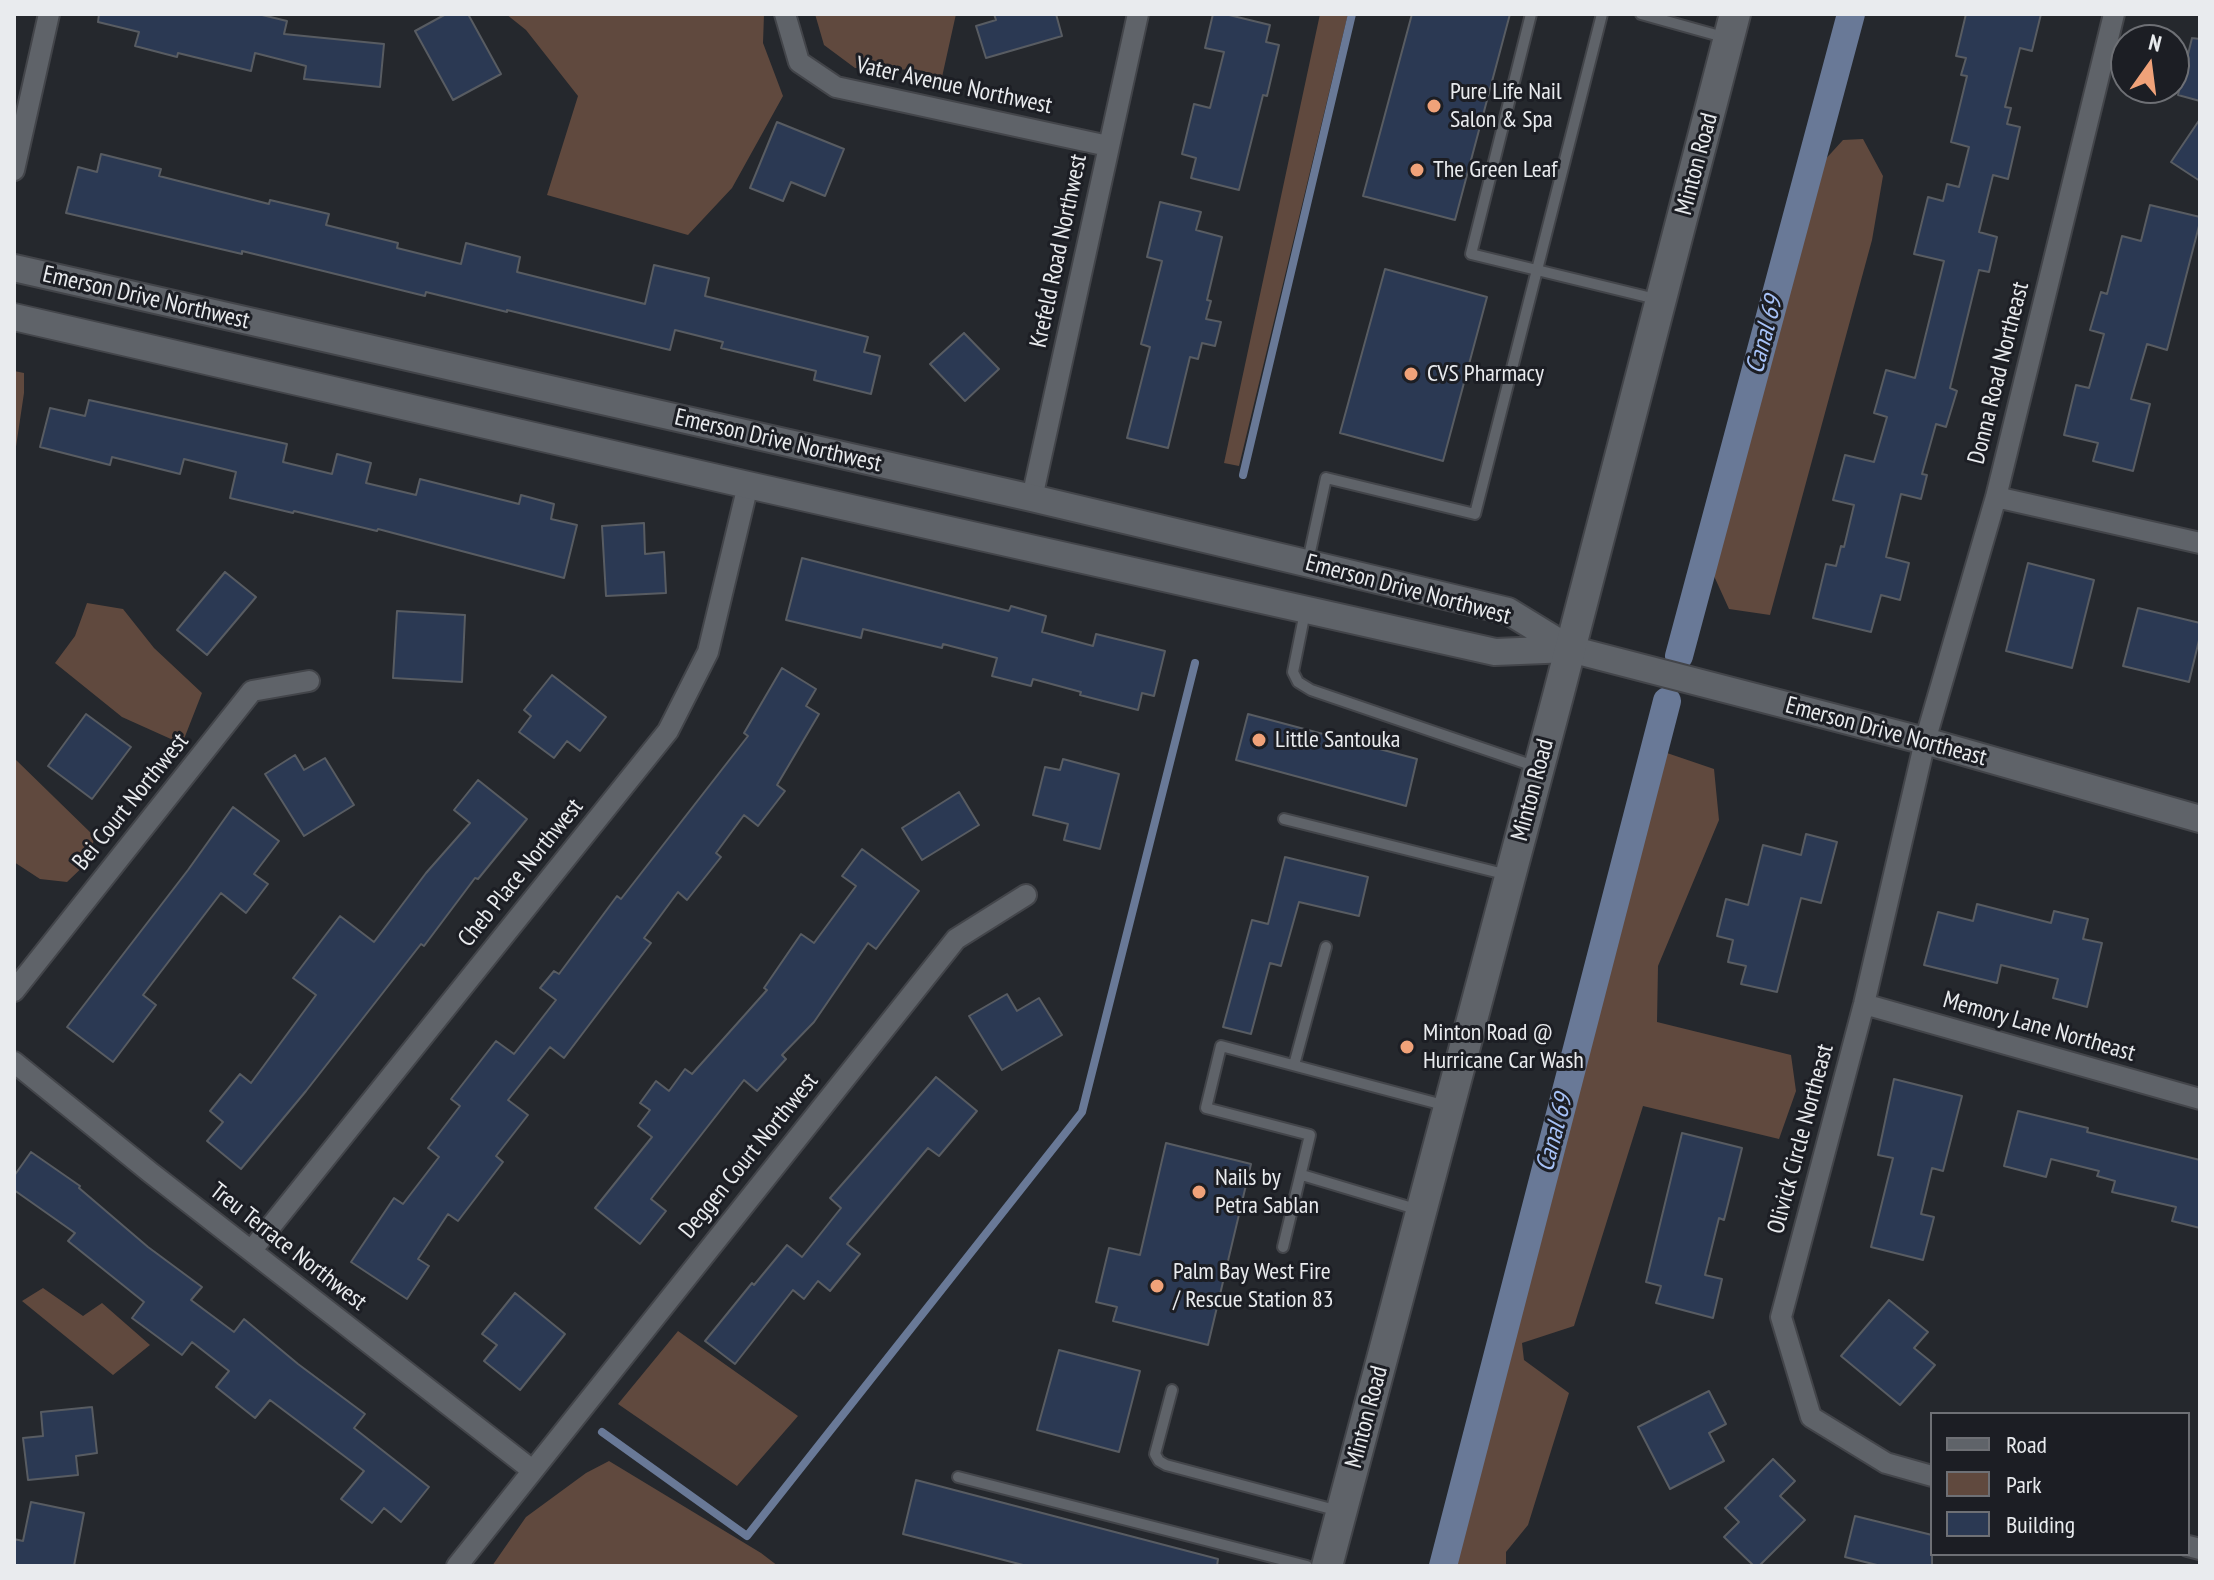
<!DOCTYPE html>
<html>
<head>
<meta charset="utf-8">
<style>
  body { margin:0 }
  #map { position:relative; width:2214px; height:1580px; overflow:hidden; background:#25282d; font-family:"PT Sans Narrow",sans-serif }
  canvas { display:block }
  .frame { position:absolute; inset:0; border:16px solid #e9ebee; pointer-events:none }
  .legend { position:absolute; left:1930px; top:1412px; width:260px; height:144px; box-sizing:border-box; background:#1c1e24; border:2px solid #6e7075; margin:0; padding:10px 14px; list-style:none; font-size:24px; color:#e9ebee }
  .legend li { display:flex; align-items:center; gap:16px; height:40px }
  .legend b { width:40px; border:2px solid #6e7075 }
  .north { position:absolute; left:2110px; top:24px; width:80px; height:80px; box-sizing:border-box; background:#1c1e24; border:2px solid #6e7075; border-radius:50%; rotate:14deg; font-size:22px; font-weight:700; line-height:32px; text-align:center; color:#e9ebee }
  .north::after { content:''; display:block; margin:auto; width:28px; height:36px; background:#f0a279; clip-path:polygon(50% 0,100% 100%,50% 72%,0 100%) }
</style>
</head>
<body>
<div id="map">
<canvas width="2214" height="1580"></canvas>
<div class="frame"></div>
<ul class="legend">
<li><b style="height:10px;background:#5f6369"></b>Road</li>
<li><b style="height:22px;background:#60493e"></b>Park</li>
<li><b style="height:22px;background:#2b3953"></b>Building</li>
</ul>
<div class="north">N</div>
</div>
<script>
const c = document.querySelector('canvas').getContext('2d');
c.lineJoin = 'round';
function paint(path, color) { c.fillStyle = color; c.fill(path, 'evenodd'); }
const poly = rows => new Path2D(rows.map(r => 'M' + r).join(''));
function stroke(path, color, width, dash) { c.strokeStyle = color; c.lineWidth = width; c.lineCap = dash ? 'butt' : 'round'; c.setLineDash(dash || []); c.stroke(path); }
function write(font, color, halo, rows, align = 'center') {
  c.font = font + ' "PT Sans Narrow",sans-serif'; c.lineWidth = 6; c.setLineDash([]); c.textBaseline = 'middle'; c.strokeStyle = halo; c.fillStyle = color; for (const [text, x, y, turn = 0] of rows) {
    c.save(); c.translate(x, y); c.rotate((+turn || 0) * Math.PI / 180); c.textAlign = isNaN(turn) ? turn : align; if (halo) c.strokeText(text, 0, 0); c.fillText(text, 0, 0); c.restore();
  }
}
const green = poly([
  [506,14,764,14,763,43,783,96,732,188,688,235,547,195,578,96,526,30],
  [815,14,956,14,942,77,919,70,855,68,824,45],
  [1320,14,1348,14,1239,466,1224,463],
  [1863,139,1883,176,1872,240,1770,615,1729,609,1714,576,1822,163,1843,140],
  [14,371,24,373,24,393,14,460],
  [87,603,123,609,154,648,202,693,182,744,122,717,55,663,75,636],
  [1667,753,1714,769,1719,820,1658,966,1657,1022,1791,1055,1796,1091,1779,1139,1643,1106,1574,1326,1522,1343,1524,1360,1569,1393,1528,1525,1506,1552,1506,1566,1454,1566],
  [14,758,94,836,91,859,67,882,40,879,14,862],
  [43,1288,83,1316,102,1303,150,1345,113,1375,22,1301],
  [678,1331,798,1416,737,1486,618,1404],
  [609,1461,761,1553,778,1566,492,1566,526,1517,586,1473]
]);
const stream = poly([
  [1243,475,1352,14],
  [602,1432,747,1536,1082,1112,1195,663]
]);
const canal = poly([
  [1679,656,1851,14],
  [1443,1566,1667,701]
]);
const building = poly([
  [99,14,258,14,287,21,284,34,384,44,380,87,304,79,306,66,255,53,251,71,178,53,177,57,135,46,139,32,98,22,99,14],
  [446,14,468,14,501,74,453,100,415,31,446,14],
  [994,14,1056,14,1062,36,986,58,976,26,996,20,994,14],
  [1213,14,1225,14,1270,25,1266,42,1279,45,1267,96,1263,95,1239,190,1191,178,1196,158,1182,154,1194,104,1210,108,1224,52,1205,48,1213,14],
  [1412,14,1510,14,1455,220,1363,196,1412,14],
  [1966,14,2041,14,2032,51,2020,48,2005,107,2011,108,2007,124,2020,127,2008,179,1993,175,1979,232,1997,237,1989,272,1979,270,1950,388,1957,391,1946,427,1936,424,1922,474,1927,475,1921,499,1901,494,1886,557,1909,563,1900,600,1881,595,1871,632,1813,618,1826,564,1836,566,1841,546,1844,547,1854,505,1833,500,1845,455,1874,462,1887,417,1874,413,1886,370,1915,378,1944,261,1914,254,1928,197,1943,201,1947,184,1959,187,1969,147,1951,142,1967,76,1961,75,1966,58,1956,56,1966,14],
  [2192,38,2200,39,2200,101,2178,95,2192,38],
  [2200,119,2200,181,2171,162,2200,119],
  [777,122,844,149,825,196,791,182,783,201,750,188,777,122],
  [101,154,161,169,159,176,269,204,270,200,329,214,326,225,398,243,397,248,461,264,466,243,520,257,517,272,645,304,654,265,709,278,705,296,868,337,864,352,880,356,871,394,814,380,816,371,721,348,723,342,675,330,670,350,507,310,507,312,426,292,425,296,242,251,242,254,66,213,78,167,97,172,101,154],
  [1160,202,1201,212,1196,230,1222,237,1207,300,1211,301,1206,319,1221,322,1215,346,1202,343,1198,359,1190,357,1168,448,1127,438,1150,347,1141,344,1162,261,1147,257,1160,202],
  [2150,205,2200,217,2200,222,2167,350,2147,344,2131,399,2150,404,2133,471,2093,461,2098,443,2064,435,2076,385,2089,388,2104,334,2090,330,2101,292,2107,294,2122,236,2141,241,2150,205],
  [1385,269,1487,297,1443,461,1340,433,1385,269],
  [964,333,999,369,965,401,930,364,964,333],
  [89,400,287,444,283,462,332,474,337,454,371,463,366,483,416,495,420,479,519,504,521,495,554,504,551,519,577,525,564,578,378,529,377,531,294,511,293,513,230,498,236,472,184,459,180,474,112,457,110,465,40,447,50,408,85,416,89,400],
  [644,523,645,554,664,552,666,593,606,596,602,526,644,523],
  [802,558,1009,611,1011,606,1046,616,1042,632,1093,646,1096,634,1165,651,1154,696,1142,693,1138,710,1080,695,1081,692,1033,679,1031,686,992,676,997,658,943,644,942,648,863,629,861,638,786,620,802,558],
  [2028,563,2094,580,2072,668,2006,651,2028,563],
  [225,572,256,597,207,655,177,630,225,572],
  [2138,608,2200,623,2200,636,2189,682,2123,666,2138,608],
  [397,611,465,615,462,682,393,678,397,611],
  [782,668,816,689,806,706,819,714,777,785,785,791,758,826,744,815,716,853,721,857,687,900,678,892,644,938,651,943,564,1058,550,1047,508,1100,528,1115,496,1156,503,1162,458,1221,448,1214,418,1259,429,1266,407,1299,351,1262,394,1198,403,1204,439,1157,428,1148,460,1106,451,1099,496,1041,514,1054,556,1000,540,988,554,971,559,974,617,896,621,899,748,736,744,733,782,668],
  [552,675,606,717,580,751,567,741,554,758,519,732,531,716,524,710,552,675],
  [86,714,131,747,92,799,48,766,86,714],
  [1248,714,1417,759,1406,806,1236,760,1248,714],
  [295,755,304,770,325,758,354,805,304,836,265,774,295,755],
  [1063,759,1119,774,1100,849,1064,840,1068,824,1033,815,1045,767,1060,770,1063,759],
  [478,780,527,819,478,879,475,878,424,946,421,944,306,1091,241,1169,207,1141,223,1122,210,1111,240,1074,251,1083,316,995,293,978,340,916,374,942,426,873,470,823,454,810,478,780],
  [959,792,979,825,922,860,902,828,959,792],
  [233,807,279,841,254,874,268,884,246,913,221,893,143,995,156,1005,113,1062,67,1027,188,870,233,807],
  [1806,834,1837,842,1821,903,1801,898,1777,992,1741,984,1746,966,1728,962,1733,940,1717,936,1726,899,1748,905,1763,845,1801,855,1806,834],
  [862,849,919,891,876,949,868,943,814,1022,782,1055,786,1059,757,1091,744,1080,651,1199,666,1211,640,1244,595,1208,652,1137,638,1126,650,1110,640,1103,656,1081,669,1091,685,1069,692,1074,767,990,764,988,801,934,814,943,856,886,842,876,862,849],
  [1285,857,1368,877,1359,916,1299,902,1281,966,1270,963,1251,1034,1223,1027,1252,920,1268,924,1285,857],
  [1977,904,2051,923,2054,911,2088,919,2083,939,2102,943,2087,1007,2053,998,2058,979,2001,965,1997,983,1924,965,1938,912,1973,921,1977,904],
  [1007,994,1017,1011,1039,998,1062,1035,1002,1070,969,1016,1007,994],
  [936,1077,977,1111,939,1156,928,1148,847,1244,860,1254,830,1291,818,1281,804,1299,793,1290,735,1364,705,1341,752,1283,754,1285,787,1245,802,1257,841,1208,830,1198,936,1077],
  [1894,1079,1962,1096,1943,1171,1932,1168,1921,1214,1934,1217,1923,1260,1871,1247,1893,1158,1878,1155,1894,1079],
  [2018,1111,2088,1128,2087,1132,2200,1160,2200,1228,2172,1221,2176,1207,2112,1192,2115,1181,2097,1176,2099,1171,2051,1159,2046,1177,2004,1166,2018,1111],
  [1682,1133,1742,1148,1724,1220,1719,1218,1705,1275,1722,1279,1713,1318,1656,1303,1661,1286,1646,1282,1682,1133],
  [1166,1143,1251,1164,1208,1345,1113,1321,1117,1307,1096,1302,1109,1248,1140,1255,1166,1143],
  [31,1152,80,1186,79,1188,148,1247,202,1287,191,1300,234,1332,244,1319,298,1364,365,1414,354,1428,429,1487,401,1522,384,1508,372,1523,341,1499,364,1471,270,1400,255,1418,216,1387,229,1371,192,1342,182,1355,132,1318,144,1302,68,1241,75,1233,14,1190,14,1176,31,1152],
  [515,1293,565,1334,520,1390,484,1361,497,1345,482,1334,515,1293],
  [1889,1300,1928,1332,1914,1348,1935,1365,1900,1405,1841,1356,1889,1300],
  [1059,1350,1140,1371,1119,1452,1037,1430,1059,1350],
  [1709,1391,1726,1424,1709,1433,1724,1461,1670,1489,1638,1427,1709,1391],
  [92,1407,97,1453,76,1456,78,1475,28,1480,23,1438,43,1436,41,1412,92,1407],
  [1773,1459,1795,1481,1780,1496,1805,1520,1759,1566,1754,1566,1724,1537,1739,1522,1725,1508,1773,1459],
  [916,1480,1218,1559,1217,1566,1027,1566,903,1534,916,1480],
  [31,1502,84,1513,74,1566,14,1566,14,1539,23,1541,31,1502],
  [1855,1516,1932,1535,1932,1566,1881,1566,1845,1557,1855,1516]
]);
const service = poly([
  [1531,14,1471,254,1656,299],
  [1641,14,1727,38],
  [1308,561,1326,478,1475,514,1602,14],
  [1305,612,1293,672,1298,682,1311,690,1534,766],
  [1284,819,1508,875],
  [1294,1065,1326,947],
  [1302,1175,1419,1210],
  [1283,1247,1310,1135,1206,1108,1221,1046,1447,1106],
  [1172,1390,1155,1454,1159,1461,1166,1465,1339,1511],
  [958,1477,1307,1566]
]);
const minor = poly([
  [785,14,799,62,836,87,1108,146],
  [14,170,49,14],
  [1996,497,2200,543],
  [1032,498,1138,14],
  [14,991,252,691,309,681],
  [1864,1004,2200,1099],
  [14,1062,151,1173,532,1470],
  [251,1251,668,731,708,652,748,485],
  [1932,1476,1886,1463,1811,1417,1781,1317,1864,1004,1925,741,1996,497,2114,14],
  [2188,1546,2200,1549],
  [457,1566,956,939,1026,895]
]);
const tertiary = poly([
  [14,268,1032,498,1508,611,1570,649],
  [14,317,748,485,1495,652,1570,649,1925,741,2200,819]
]);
const secondary = poly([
  [1327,1566,1558,696,1735,14]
]);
const markers = [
  [1434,106,8,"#f0a279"],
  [1417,170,8,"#f0a279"],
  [1411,374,8,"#f0a279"],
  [1259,740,8,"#f0a279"],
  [1407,1047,8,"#f0a279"],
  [1199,1192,8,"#f0a279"],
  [1157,1286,8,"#f0a279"]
];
const streetNames = [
  ["Vater Avenue Northwest",954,86,12],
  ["Minton Road",1697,164,-75],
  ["Krefeld Road Northwest",1059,251,-78],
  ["Emerson Drive Northwest",146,298,13],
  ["Donna Road Northeast",1999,373,-76],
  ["Emerson Drive Northwest",778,441,13],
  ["Emerson Drive Northwest",1408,590,15],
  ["Emerson Drive Northeast",1886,732,15],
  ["Minton Road",1533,790,-75],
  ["Bei Court Northwest",131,802,-51],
  ["Cheb Place Northwest",521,873,-51],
  ["Memory Lane Northeast",2039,1027,16],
  ["Olivick Circle Northeast",1801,1139,-75],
  ["Deggen Court Northwest",749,1156,-51],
  ["Treu Terrace Northwest",288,1247,38],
  ["Minton Road",1367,1417,-75]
];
const poiNames = [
  ["Pure Life Nail",1450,92],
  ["Salon & Spa",1450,120],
  ["The Green Leaf",1433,170],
  ["CVS Pharmacy",1427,374],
  ["Little Santouka",1275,740],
  ["Minton Road @",1423,1033],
  ["Hurricane Car Wash",1423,1061],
  ["Nails by",1215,1178],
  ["Petra Sablan",1215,1206],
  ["Palm Bay West Fire",1173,1272],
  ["/ Rescue Station 83",1173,1300]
];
const waterNames = [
  ["Canal 69",1765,335,-75],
  ["Canal 69",1555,1133,-75]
];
paint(green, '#60493e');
stroke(stream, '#697997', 8);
stroke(canal, '#697997', 28);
paint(building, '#2b3953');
stroke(building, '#585c62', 2);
stroke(service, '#43454a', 14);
stroke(minor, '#43454a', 24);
stroke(tertiary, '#43454a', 30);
stroke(secondary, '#43454a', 34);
stroke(service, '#5f6369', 10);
stroke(minor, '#5f6369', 20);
stroke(tertiary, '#5f6369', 26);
stroke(secondary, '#5f6369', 30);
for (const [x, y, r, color] of markers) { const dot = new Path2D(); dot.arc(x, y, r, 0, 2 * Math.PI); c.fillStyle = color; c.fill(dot); stroke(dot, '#1c1e24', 3); }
write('24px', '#e9ebee', '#1c1e24', streetNames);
write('24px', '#e9ebee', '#1c1e24', poiNames, 'left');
write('italic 26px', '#a7c2f7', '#1c1e24', waterNames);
</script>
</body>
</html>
